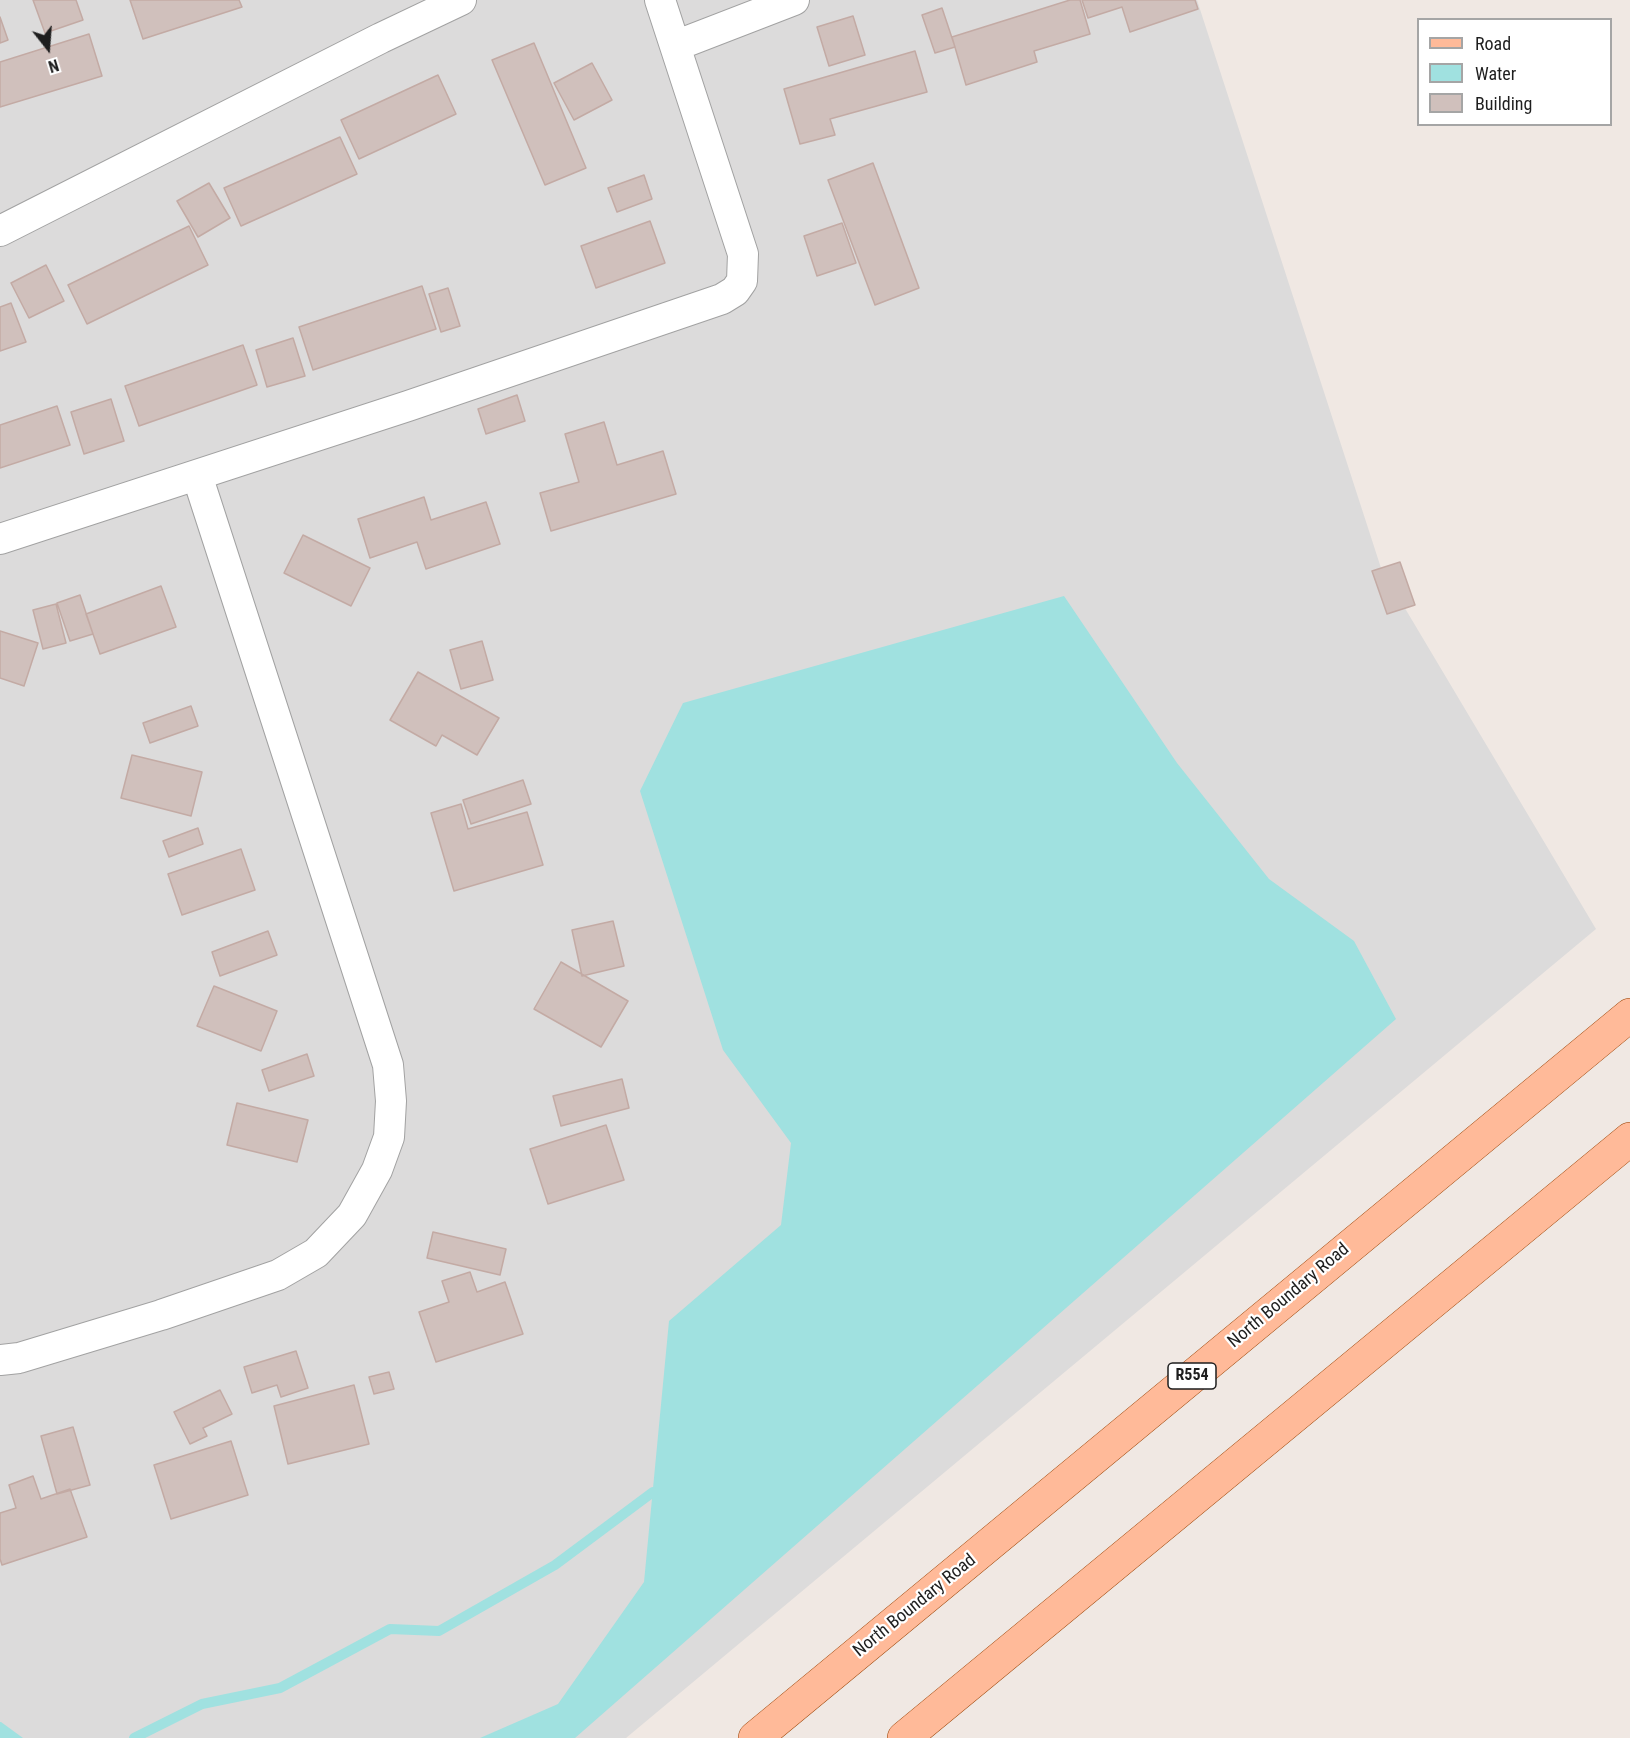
<!DOCTYPE html>
<html>
<head>
<meta charset="utf-8">
<style>
  body { margin:0 }
  #map { position:relative; width:1630px; height:1738px; overflow:hidden; background:#f0e8e3; font-family:"Roboto Condensed",sans-serif }
  canvas { display:block }
  .legend { position:absolute; left:1417px; top:18px; width:195px; height:108px; box-sizing:border-box; background:#fff; border:2px solid #a5a5a5; margin:0; padding:8px 10px; list-style:none; font-size:18px; color:#1e1e1e }
  .legend li { display:flex; align-items:center; gap:12px; height:30px }
  .legend b { width:30px; border:2px solid #a5a5a5 }
  .north { position:absolute; left:18px; top:18px; width:60px; height:60px; -webkit-text-stroke:4px #fff; paint-order:stroke; rotate:163deg; font-size:16px; font-weight:700; line-height:24px; text-align:center; color:#1e1e1e }
  .north::after { content:''; display:block; margin:auto; width:21px; height:27px; background:#1e1e1e; clip-path:polygon(50% 0,100% 100%,50% 72%,0 100%) }
</style>
</head>
<body>
<div id="map">
<canvas width="1630" height="1738"></canvas>
<ul class="legend">
<li><b style="height:8px;background:#ffba99"></b>Road</li>
<li><b style="height:16px;background:#a0e1e0"></b>Water</li>
<li><b style="height:16px;background:#d0c0bc"></b>Building</li>
</ul>
<div class="north">N</div>
</div>
<script>
const c = document.querySelector('canvas').getContext('2d');
c.lineJoin = 'round';
function paint(path, color) { c.fillStyle = color; c.fill(path, 'evenodd'); }
const poly = rows => new Path2D(rows.map(r => 'M' + r).join(''));
function stroke(path, color, width, dash) { c.strokeStyle = color; c.lineWidth = width; c.lineCap = dash ? 'butt' : 'round'; c.setLineDash(dash || []); c.stroke(path); }
function write(font, color, halo, rows, align = 'center') {
  c.font = font + ' "Roboto Condensed",sans-serif'; c.lineWidth = 4.5; c.setLineDash([]); c.textBaseline = 'middle'; c.strokeStyle = halo; c.fillStyle = color; for (const [text, x, y, turn = 0] of rows) {
    c.save(); c.translate(x, y); c.rotate((+turn || 0) * Math.PI / 180); c.textAlign = isNaN(turn) ? turn : align; if (halo) c.strokeText(text, 0, 0); c.fillText(text, 0, 0); c.restore();
  }
}
const residential = poly([
  [0,0,1197,0,1381,568,1596,929,626,1738,0,1738]
]);
const water = poly([
  [1064,596,1177,763,1269,879,1354,941,1396,1019,575,1738,480,1738,558,1704,644,1582,669,1321,781,1225,791,1143,723,1050,640,791,683,703],
  [0,1722,1,1722,23,1738,0,1738]
]);
const stream = poly([
  [134,1738,202,1704,280,1688,390,1629,439,1631,555,1565,653,1492]
]);
const building = poly([
  [33,0,76,0,83,20,45,33,33,0],
  [130,0,239,0,242,7,143,39,130,0],
  [1070,0,1080,0,1090,34,1034,51,1037,62,966,85,952,37,1070,0],
  [1082,0,1195,0,1198,9,1130,32,1122,7,1088,18,1082,0],
  [942,8,955,47,935,53,922,15,942,8],
  [853,16,865,55,829,66,817,27,853,16],
  [0,17,8,40,0,43,0,17],
  [89,34,102,76,0,107,0,62,89,34],
  [534,43,586,168,545,185,492,60,534,43],
  [915,51,927,92,830,119,835,135,800,144,784,89,915,51],
  [592,63,612,100,574,120,554,83,592,63],
  [438,75,456,114,359,159,341,120,438,75],
  [340,137,357,174,241,226,224,188,340,137],
  [873,163,919,288,875,305,828,180,873,163],
  [644,175,652,199,617,212,608,188,644,175],
  [209,183,230,218,198,237,177,201,209,183],
  [650,221,665,263,596,288,581,246,650,221],
  [842,223,856,263,817,276,804,236,842,223],
  [189,226,208,265,87,324,68,285,189,226],
  [46,265,64,301,29,318,11,283,46,265],
  [422,286,436,329,313,370,299,327,422,286],
  [448,288,460,326,441,332,429,294,448,288],
  [11,303,26,342,0,351,0,307,11,303],
  [293,338,305,376,267,387,256,350,293,338],
  [243,345,257,385,139,426,125,386,243,345],
  [517,395,525,421,486,434,478,409,517,395],
  [111,399,124,441,84,454,71,412,111,399],
  [57,406,70,445,0,468,0,425,57,406],
  [604,422,617,465,663,451,676,494,551,531,540,493,579,482,565,434,604,422],
  [424,497,431,520,486,502,500,544,426,569,417,542,370,558,358,519,424,497],
  [303,535,370,568,351,606,284,573,303,535],
  [1400,562,1415,605,1387,614,1372,571,1400,562],
  [161,586,176,627,100,654,86,614,161,586],
  [80,595,93,634,70,641,57,603,80,595],
  [56,604,66,643,43,649,33,610,56,604],
  [0,631,38,643,24,686,0,678,0,631],
  [482,641,493,680,461,689,450,650,482,641],
  [418,672,499,718,477,755,442,735,436,746,390,720,418,672],
  [191,706,198,726,150,743,143,723,191,706],
  [132,755,202,772,191,816,121,798,132,755],
  [523,780,531,804,471,824,463,800,523,780],
  [461,804,468,829,527,812,543,865,454,891,431,813,461,804],
  [198,828,203,844,169,857,163,841,198,828],
  [241,849,255,890,182,915,168,874,241,849],
  [613,921,624,966,582,976,572,930,613,921],
  [268,931,277,955,220,976,212,952,268,931],
  [561,962,628,1001,601,1047,534,1009,561,962],
  [214,986,277,1011,261,1051,197,1026,214,986],
  [307,1054,314,1076,269,1091,262,1070,307,1054],
  [622,1079,629,1108,561,1126,553,1096,622,1079],
  [237,1103,308,1120,297,1162,227,1145,237,1103],
  [606,1125,624,1180,548,1204,530,1149,606,1125],
  [433,1232,506,1249,500,1275,427,1258,433,1232],
  [470,1272,477,1292,505,1282,523,1334,436,1362,419,1312,449,1302,442,1281,470,1272],
  [296,1351,308,1388,281,1397,277,1385,252,1393,244,1367,296,1351],
  [389,1372,394,1389,374,1394,369,1377,389,1372],
  [354,1385,369,1444,288,1464,274,1406,354,1385],
  [220,1390,232,1414,203,1428,207,1436,190,1444,174,1412,220,1390],
  [73,1427,90,1485,57,1494,41,1436,73,1427],
  [231,1441,248,1495,171,1519,154,1465,231,1441],
  [33,1476,41,1499,70,1489,87,1537,2,1565,0,1559,0,1513,16,1508,9,1485,33,1476]
]);
const minor = poly([
  [675,46,794,0],
  [0,231,381,38,461,0],
  [0,539,408,406,722,299,735,291,742,281,743,254,660,0],
  [0,1360,19,1358,161,1315,278,1275,316,1253,352,1215,377,1170,389,1137,391,1101,388,1065,197,475]
]);
const primary = poly([
  [755,1738,1630,1015],
  [904,1738,1630,1139]
]);
const shields = [
  [1192,1376,48]
];
const shieldNames = [
  ["R554",1192,1376]
];
const streetNames = [
  ["North Boundary Road",1289,1296,-40],
  ["North Boundary Road",915,1606,-39]
];
paint(residential, '#dcdbdb');
paint(water, '#a0e1e0');
stroke(stream, '#a0e1e0', 10);
paint(building, '#d0c0bc');
stroke(building, '#c3aaa4', 1.5);
stroke(minor, '#a2a2a2', 32);
stroke(primary, '#984000', 34);
stroke(minor, '#fff', 30);
stroke(primary, '#ffba99', 33);
for (const [x, y, w] of shields) { const box = new Path2D(); box.roundRect(x - w / 2, y - 13, w, 26, 4.5); c.fillStyle = '#fff'; c.fill(box); stroke(box, '#1e1e1e', 1.5); }
write('bold 16px', '#1e1e1e', null, shieldNames);
write('18px', '#1e1e1e', '#fff', streetNames);
</script>
</body>
</html>
